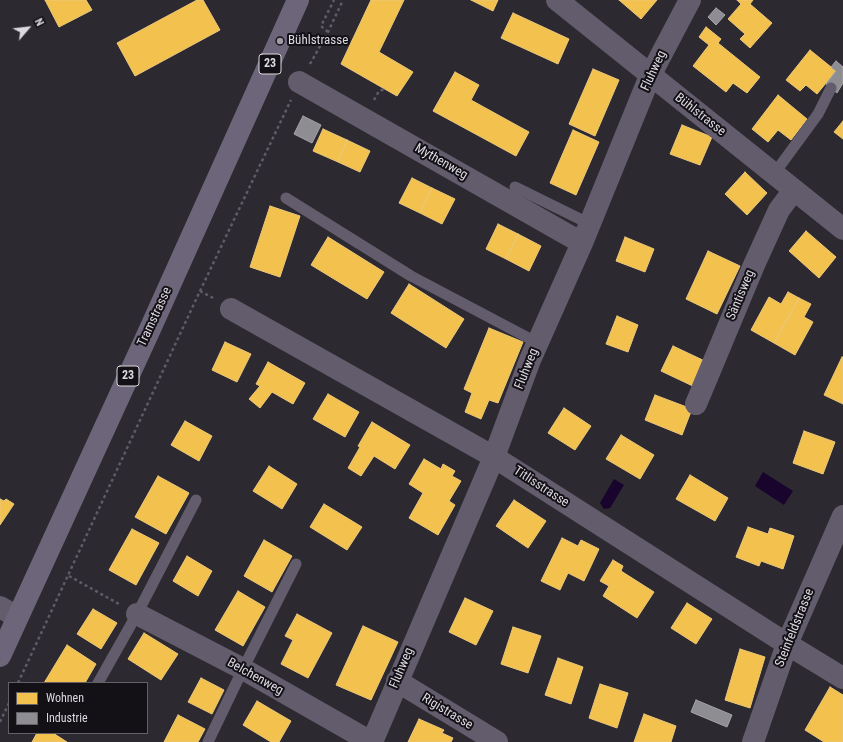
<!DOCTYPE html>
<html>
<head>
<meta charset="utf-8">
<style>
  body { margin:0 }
  #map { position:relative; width:843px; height:742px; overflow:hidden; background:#2c2930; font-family:"Roboto Condensed",sans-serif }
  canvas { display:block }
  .legend { position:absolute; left:8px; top:682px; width:140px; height:52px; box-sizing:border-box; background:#131016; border:1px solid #636067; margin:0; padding:5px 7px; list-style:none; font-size:12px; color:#dcd9e1 }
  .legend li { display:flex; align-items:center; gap:8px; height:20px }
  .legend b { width:20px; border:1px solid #636067 }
  .north { position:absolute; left:8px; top:8px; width:40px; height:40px; -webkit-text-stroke:3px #131016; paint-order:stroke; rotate:62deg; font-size:11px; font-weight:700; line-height:16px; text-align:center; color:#dcd9e1 }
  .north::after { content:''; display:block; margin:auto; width:14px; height:18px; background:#dcd9e1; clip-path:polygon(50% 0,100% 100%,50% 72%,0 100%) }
</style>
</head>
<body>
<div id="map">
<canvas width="843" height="742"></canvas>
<ul class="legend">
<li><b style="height:11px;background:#f2c14e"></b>Wohnen</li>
<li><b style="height:11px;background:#8d8d92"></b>Industrie</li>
</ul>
<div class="north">N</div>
</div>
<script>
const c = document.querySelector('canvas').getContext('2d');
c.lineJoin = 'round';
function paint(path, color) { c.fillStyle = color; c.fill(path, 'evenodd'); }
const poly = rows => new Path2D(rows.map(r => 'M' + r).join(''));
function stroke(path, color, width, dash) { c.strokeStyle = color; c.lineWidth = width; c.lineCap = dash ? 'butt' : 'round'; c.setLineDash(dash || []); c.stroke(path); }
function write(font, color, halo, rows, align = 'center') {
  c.font = font + ' "Roboto Condensed",sans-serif'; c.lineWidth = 4; c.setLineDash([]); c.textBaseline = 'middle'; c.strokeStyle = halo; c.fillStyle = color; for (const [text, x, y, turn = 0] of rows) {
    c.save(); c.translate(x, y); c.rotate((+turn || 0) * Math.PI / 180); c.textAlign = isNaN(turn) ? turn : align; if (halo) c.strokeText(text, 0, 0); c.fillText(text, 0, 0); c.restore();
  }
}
const water = poly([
  [763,472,793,491,784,505,755,486],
  [614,479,624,485,610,508,604,509,600,503]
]);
const homes = poly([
  [45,0,86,0,92,10,59,27,45,0],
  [197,0,203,0,220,30,135,76,117,43,197,0],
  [371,0,404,0,379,52,413,72,397,96,341,64,371,0],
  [471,0,498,0,493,11,471,0],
  [619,0,657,0,641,19,619,0],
  [737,0,753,0,750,4,772,23,750,48,740,39,745,34,728,19,741,4,737,0],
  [513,13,569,39,558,64,501,38,513,13],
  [706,27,721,39,718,43,760,77,747,93,733,83,726,92,693,66,709,45,699,37,706,27],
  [810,50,836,71,817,94,806,85,800,91,786,80,810,50],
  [593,69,619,80,595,136,569,124,593,69],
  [455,72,479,85,471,100,529,132,516,156,433,111,455,72],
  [778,95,807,119,791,140,778,130,768,142,752,129,778,95],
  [843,121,843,139,834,132,843,121],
  [682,125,712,137,700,165,670,154,682,125],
  [323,129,347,140,338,162,313,151,323,129],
  [573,130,599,142,576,195,550,183,573,130],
  [347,140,370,151,360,172,338,162,347,140],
  [745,172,767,193,747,215,725,194,745,172],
  [412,178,432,188,420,213,399,203,412,178],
  [432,188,455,199,442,224,420,213,432,188],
  [270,206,300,216,280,277,250,267,270,206],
  [498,224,518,234,506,259,486,249,498,224],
  [806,231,836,257,819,278,789,251,806,231],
  [518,234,541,246,529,271,506,259,518,234],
  [328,237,384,272,367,299,311,265,328,237],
  [625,237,654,249,645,272,616,261,625,237],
  [708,251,740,266,717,314,686,299,708,251],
  [409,284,464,319,446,348,391,313,409,284],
  [788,292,799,298,774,343,751,330,769,297,781,304,788,292],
  [799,298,811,304,804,317,813,322,795,355,774,343,799,298],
  [617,316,638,325,628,352,606,344,617,316],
  [489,328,523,342,498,403,489,400,481,419,465,412,472,393,464,389,489,328],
  [225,342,251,354,237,382,212,370,225,342],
  [673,346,709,363,697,388,661,371,673,346],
  [842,357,843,357,843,404,824,395,842,357],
  [268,362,305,383,293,404,272,392,260,408,249,399,260,386,256,384,268,362],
  [328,394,359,412,345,437,313,419,328,394],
  [655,395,692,409,682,435,645,420,655,395],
  [564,408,591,426,575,450,548,433,564,408],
  [185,421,212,436,199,461,171,445,185,421],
  [372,422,410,445,395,469,374,456,361,476,348,468,360,447,358,446,372,422],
  [804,431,835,442,823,474,793,463,804,431],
  [621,435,654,455,640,479,606,459,621,435],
  [424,459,441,469,443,464,455,471,452,476,461,481,449,501,455,505,438,535,409,518,423,493,409,484,424,459],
  [269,466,297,484,282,509,253,491,269,466],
  [690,475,728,498,715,521,676,499,690,475],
  [158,476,189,493,166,534,135,517,158,476],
  [0,499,4,501,6,499,14,504,0,525,0,499],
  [514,500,546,521,528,548,496,526,514,500],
  [324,504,362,527,347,550,310,527,324,504],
  [748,527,768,534,770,528,794,536,783,569,761,561,759,566,736,557,748,527],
  [132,529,159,543,136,585,109,570,132,529],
  [562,538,578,546,581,540,599,549,584,581,568,573,560,590,541,581,562,538],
  [264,540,292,556,272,592,244,576,264,540],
  [187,556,212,571,198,596,173,581,187,556],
  [613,560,623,566,621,571,654,592,637,618,603,596,609,586,600,581,613,560],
  [238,591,265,607,243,646,215,630,238,591],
  [465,598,493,611,476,645,449,632,465,598],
  [687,603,712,619,696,644,671,628,687,603],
  [93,609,117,623,101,649,77,634,93,609],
  [297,614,332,633,308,678,281,664,293,640,285,636,297,614],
  [363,626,398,642,371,700,336,685,363,626],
  [513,627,541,636,528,673,501,664,513,627],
  [144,633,178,654,161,680,128,659,144,633],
  [67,645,96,664,85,683,44,683,67,645],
  [740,649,765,657,750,708,725,700,740,649],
  [558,658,583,667,571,704,545,695,558,658],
  [201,678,224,690,212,714,188,702,201,678],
  [600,684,628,693,617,728,589,718,600,684],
  [830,687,843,695,843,742,824,742,805,730,830,687],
  [257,701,291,721,279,742,271,742,243,725,257,701],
  [644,714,676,726,671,742,634,742,644,714],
  [178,715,205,729,198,742,164,742,178,715],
  [419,719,444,730,442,733,453,738,451,742,408,742,419,719],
  [37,733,53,733,67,742,32,742,37,733]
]);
const industry = poly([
  [716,8,725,15,716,25,708,17,716,8],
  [836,61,843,67,843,83,837,93,826,84,836,71,831,67,836,61],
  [303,116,321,125,312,143,294,134,303,116],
  [696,700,732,715,727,727,691,712,696,700]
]);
const path = poly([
  [328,32,321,26,334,0],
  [310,64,328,32,343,0],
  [374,100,379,91,385,89],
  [200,291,213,298],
  [69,576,119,604],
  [18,683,200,291,291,100],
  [0,722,9,703]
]);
const lane = poly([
  [774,174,818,114,831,88],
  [515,187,590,224],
  [286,198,411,276,538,343],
  [98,683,137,614,196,500],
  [208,742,243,669,296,564]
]);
const street = poly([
  [557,0,843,229],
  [299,82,582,243],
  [231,309,494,457,787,644,843,678],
  [696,404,754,265,779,210,794,190],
  [0,607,17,617],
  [137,614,243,669,371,742],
  [397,681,497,742],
  [372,742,494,457,530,360,582,243,650,76,690,0],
  [753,742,787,644,843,516]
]);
const primary = poly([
  [0,656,151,327,298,0]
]);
const markers = [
  [280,41,4,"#9e9ba3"]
];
const shields = [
  [270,64,22],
  [128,376,22]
];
const shieldNames = [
  ["23",270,64],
  ["23",128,376]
];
const poiNames = [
  ["Bühlstrasse",288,41]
];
const streetNames = [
  ["Fluhweg",654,71,-65],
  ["Bühlstrasse",700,115,38],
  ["Mythenweg",441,162,30],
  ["Säntisweg",741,295,-67],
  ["Tramstrasse",155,317,-65],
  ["Fluhweg",527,369,-68],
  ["Titlisstrasse",541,487,33],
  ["Steinfeldstrasse",795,628,-68],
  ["Fluhweg",402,668,-67],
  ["Belchenweg",255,677,29],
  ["Rigistrasse",447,712,31]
];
paint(water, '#19042e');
paint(homes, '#f2c14e');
stroke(homes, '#ebc87a', 1);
paint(industry, '#8d8d92');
stroke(industry, '#a5a4aa', 1);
stroke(path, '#605b66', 2.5, [3, 3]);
stroke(lane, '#625c6c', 11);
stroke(street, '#625c6c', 22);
stroke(primary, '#6d6579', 22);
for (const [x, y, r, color] of markers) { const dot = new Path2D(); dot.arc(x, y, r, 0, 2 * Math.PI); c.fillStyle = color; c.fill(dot); stroke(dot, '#131016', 1.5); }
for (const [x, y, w] of shields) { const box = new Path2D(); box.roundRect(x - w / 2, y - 10, w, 20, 3); c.fillStyle = '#131016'; c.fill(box); stroke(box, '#dcd9e1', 1); }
write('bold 12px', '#dcd9e1', null, shieldNames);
write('13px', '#dcd9e1', '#131016', poiNames, 'left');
write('13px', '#dcd9e1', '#131016', streetNames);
</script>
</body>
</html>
